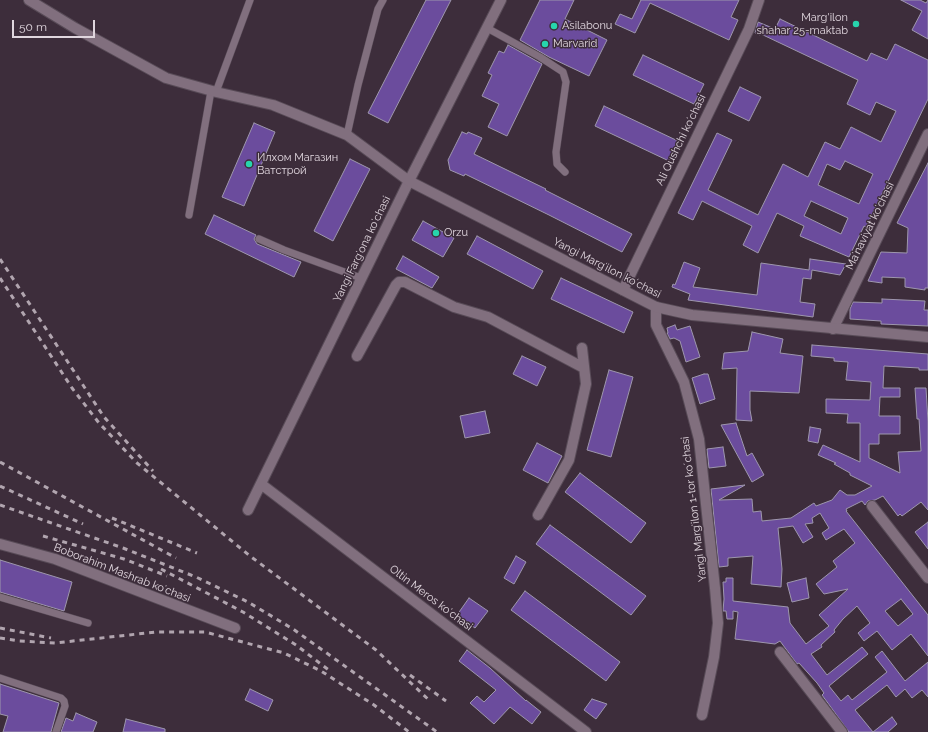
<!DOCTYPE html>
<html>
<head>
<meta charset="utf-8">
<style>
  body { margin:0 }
  #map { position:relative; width:928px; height:732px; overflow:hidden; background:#3d2d3b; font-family:Raleway,sans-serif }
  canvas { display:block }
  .scale { position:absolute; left:12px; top:20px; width:83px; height:18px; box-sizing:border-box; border:2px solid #e0d6de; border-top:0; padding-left:5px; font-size:12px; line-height:14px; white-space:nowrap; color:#e0d6de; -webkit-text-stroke:3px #3d2d3b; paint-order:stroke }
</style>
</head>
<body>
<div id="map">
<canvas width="928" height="732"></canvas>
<div class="scale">50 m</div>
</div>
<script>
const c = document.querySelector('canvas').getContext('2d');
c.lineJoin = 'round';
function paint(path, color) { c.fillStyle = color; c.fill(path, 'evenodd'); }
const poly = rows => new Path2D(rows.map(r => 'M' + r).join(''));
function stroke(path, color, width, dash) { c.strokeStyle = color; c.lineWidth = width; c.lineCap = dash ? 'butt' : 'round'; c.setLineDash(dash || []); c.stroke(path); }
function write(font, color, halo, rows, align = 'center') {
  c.font = font + ' Raleway,sans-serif'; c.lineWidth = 3; c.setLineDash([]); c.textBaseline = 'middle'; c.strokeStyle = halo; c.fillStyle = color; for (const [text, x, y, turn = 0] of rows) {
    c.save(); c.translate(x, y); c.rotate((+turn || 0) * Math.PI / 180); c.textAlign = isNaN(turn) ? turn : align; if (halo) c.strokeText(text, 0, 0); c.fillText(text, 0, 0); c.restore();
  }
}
const building = poly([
  [426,0,451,0,388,123,368,113,426,0],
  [540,0,574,0,565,19,607,40,589,76,549,57,520,40,540,0],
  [641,0,739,0,731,17,738,20,729,40,650,3,635,33,615,24,620,14,632,19,641,0],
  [901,0,920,0,926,3,928,0,928,39,912,30,922,11,901,0],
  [780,19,867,61,871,53,887,60,895,44,928,60,928,99,866,227,864,226,849,257,800,236,804,226,777,213,758,253,743,245,752,226,702,201,693,220,678,213,717,133,732,140,708,190,758,215,783,164,808,177,825,142,840,149,851,127,881,142,896,111,876,102,870,115,847,104,858,80,761,34,760,35,755,33,758,22,775,29,780,19],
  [845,161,873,174,859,204,818,185,827,164,840,170,845,161],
  [811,201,848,218,841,234,804,216,811,201],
  [508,45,542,64,507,136,488,127,499,104,482,96,492,75,488,73,499,51,504,53,508,45],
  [643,55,704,84,694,104,633,75,643,55],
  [740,87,761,97,749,121,728,111,740,87],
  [604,106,678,141,669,161,595,126,604,106],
  [254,123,275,132,244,206,222,197,254,123],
  [462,132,467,134,468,132,482,138,474,154,546,189,545,190,632,234,622,252,549,215,465,174,464,176,450,170,448,160,462,132],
  [350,159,370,169,333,241,314,231,350,159],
  [928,163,928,288,925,288,925,290,905,287,905,278,882,277,882,283,868,281,881,252,907,253,908,228,897,223,928,163],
  [214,215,256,235,254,239,257,244,301,262,294,277,205,234,214,215],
  [423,221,454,238,443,257,412,240,423,221],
  [477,236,543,271,533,289,467,254,477,236],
  [403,256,439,277,432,288,396,269,403,256],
  [810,259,846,264,840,275,812,270,811,279,803,278,800,302,815,304,813,317,688,300,690,294,672,287,673,284,675,285,684,262,700,268,693,287,757,295,761,263,809,270,810,259],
  [561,278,633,312,624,333,551,299,561,278],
  [882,299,925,301,924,310,928,310,928,326,881,324,881,321,850,319,850,309,853,302,882,303,882,299],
  [675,325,677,330,690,326,700,357,686,362,680,341,674,338,670,339,667,333,668,333,667,328,675,325],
  [752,332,783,339,780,353,803,356,799,393,750,391,750,410,752,421,736,420,737,368,722,369,724,353,748,351,752,332],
  [812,345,928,354,928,370,919,370,919,368,884,366,883,388,900,388,900,397,880,397,879,416,900,416,900,434,879,434,879,444,869,444,869,458,900,473,898,452,921,451,919,419,917,419,915,388,926,388,928,422,928,510,921,502,902,516,900,514,898,516,883,496,875,500,868,501,865,505,862,501,846,509,847,511,846,511,928,615,928,656,911,634,892,650,877,631,864,641,858,633,870,623,857,606,843,619,834,630,835,632,821,645,822,647,811,654,827,675,862,647,868,654,829,686,841,701,848,695,852,700,887,672,875,657,882,651,905,681,928,662,928,697,922,690,912,698,905,689,896,697,887,685,855,710,873,732,849,732,822,695,824,693,817,683,799,663,797,664,780,641,775,644,735,639,738,612,733,611,733,619,727,619,726,611,723,611,724,599,723,582,726,582,726,578,733,578,733,601,788,607,790,623,806,644,829,626,819,615,848,589,824,594,816,584,837,567,833,561,855,543,844,529,826,540,822,533,829,528,820,513,812,518,813,523,805,524,813,537,803,543,793,526,778,528,782,569,781,587,751,584,753,556,728,558,728,566,719,567,711,489,745,485,719,500,752,499,753,512,761,511,762,521,791,518,814,503,816,506,832,500,840,490,847,495,855,495,872,486,850,475,850,473,834,464,836,463,818,455,823,445,860,462,860,423,847,423,848,414,826,413,826,399,870,400,871,382,846,380,848,362,834,361,834,358,811,356,812,345],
  [901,599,913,614,898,626,885,611,901,599],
  [522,356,546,367,537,386,513,374,522,356],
  [609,370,633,377,611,457,587,450,609,370],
  [704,374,708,374,715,399,700,404,692,378,704,374],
  [485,411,490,433,465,438,460,416,485,411],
  [736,423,747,456,752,453,764,475,752,482,721,425,736,423],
  [810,427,821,429,818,443,808,441,810,427],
  [537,443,562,456,548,483,523,470,537,443],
  [723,447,726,466,709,468,707,449,723,447],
  [580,473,646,523,631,543,565,492,580,473],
  [928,522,928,549,915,532,928,522],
  [550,525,646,596,631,615,536,544,550,525],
  [516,556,526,562,514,584,504,578,516,556],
  [0,560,72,582,64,611,0,592,0,560],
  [806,578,809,598,792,602,787,583,806,578],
  [525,591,620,662,606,681,511,610,525,591],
  [469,598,488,611,475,628,457,615,469,598],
  [467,650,490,668,526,701,526,700,541,712,532,724,510,707,494,724,470,703,477,696,484,702,496,690,459,661,467,650],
  [0,684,59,703,51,732,3,732,8,716,0,714,0,684],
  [250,689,273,700,268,711,245,700,250,689],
  [592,699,607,704,596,719,584,710,592,699],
  [76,713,97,722,93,732,61,732,66,718,73,721,76,713],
  [892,717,897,724,888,732,873,732,892,717],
  [126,719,165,729,165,732,123,732,126,719]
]);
const lane = poly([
  [487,28,540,57,563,72,566,82,556,152,557,164,565,172],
  [216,92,250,0],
  [347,135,358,85,378,9,383,0],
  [189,215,211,91],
  [259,239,284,250,361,278],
  [0,597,88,623],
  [0,678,61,698,64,701,65,706,56,732]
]);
const street = poly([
  [623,290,749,29,759,0],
  [656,307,656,325,684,382,699,439,715,588,718,623,714,657,702,715],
  [833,329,928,134],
  [357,356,396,285,399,282,405,282,454,307,488,317,584,368],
  [261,484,586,732],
  [872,506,928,578],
  [248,510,409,181],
  [538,515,569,460,586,384,582,348],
  [0,544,55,559,235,628],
  [780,652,842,732]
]);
const secondary = poly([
  [29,0,75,28,166,78,216,92,273,105,347,135,409,181,656,307,692,315,928,337],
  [409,181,501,0]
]);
const rail = poly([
  [0,259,104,417,153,471],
  [0,278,72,388,99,423,137,463,250,556,376,650,430,701],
  [0,462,176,558],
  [0,486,83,524],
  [0,505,123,548,196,577,248,602,293,629,437,732],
  [112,518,197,553],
  [43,536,124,559,167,576],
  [161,569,243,612,296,645,330,671],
  [0,628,51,638],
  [0,638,19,641,55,643,156,632,205,632,284,653,321,671,374,705,409,732],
  [410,675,446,701]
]);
const markers = [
  [856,24,4,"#27d5ad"],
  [554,26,4,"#27d5ad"],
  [545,44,4,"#27d5ad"],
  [249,164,4,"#27d5ad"],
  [436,233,4,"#27d5ad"]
];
const poiNames = [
  ["Marg'ilon",848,18,"right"],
  ["shahar 25-maktab",848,31,"right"],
  ["Asilabonu",562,26],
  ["Marvarid",553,44],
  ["Илхом Магазин",257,158],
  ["Ватстрой",257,171],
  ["Orzu",444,233]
];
const streetNames = [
  ["Ali Qushchi koʻchasi",681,140,-64],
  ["Maʻnaviyat koʻchasi",870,226,-64],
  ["Yangi Fargʻona koʻchasi",362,249,-64],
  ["Yangi Margʻilon koʻchasi",607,268,27],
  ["Yangi Margʻilon 1-tor koʼchasi",694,509,-97],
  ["Boborahim Mashrab koʻchasi",122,573,21],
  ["Oltin Meros koʻchasi",431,598,37]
];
paint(building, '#6b4c9d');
stroke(building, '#9e97ad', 1);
stroke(lane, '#584b57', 8);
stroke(street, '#584b57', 12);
stroke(secondary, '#584b57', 12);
stroke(lane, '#816f7e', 7);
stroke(street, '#816f7e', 10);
stroke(secondary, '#816f7e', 10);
stroke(rail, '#b1a5af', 3, [5, 5]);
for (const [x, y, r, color] of markers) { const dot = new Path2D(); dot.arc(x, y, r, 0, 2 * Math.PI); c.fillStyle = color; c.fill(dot); stroke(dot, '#3d2d3b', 1.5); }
write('11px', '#e0d6de', '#3d2d3b', poiNames, 'left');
write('11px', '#e0d6de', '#3d2d3b', streetNames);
</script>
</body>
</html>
